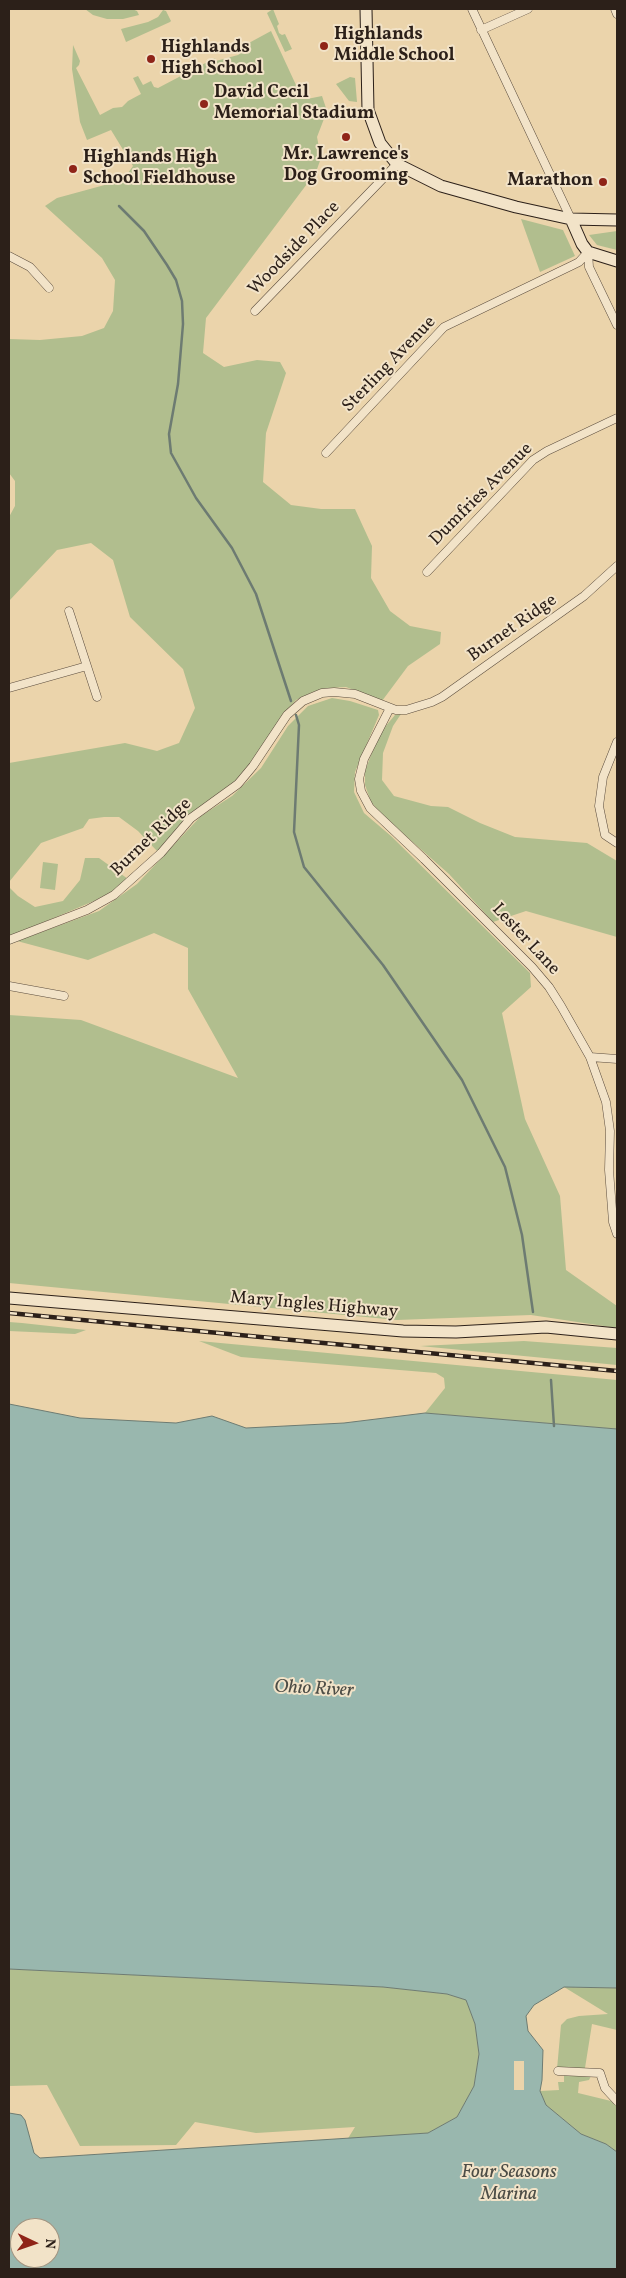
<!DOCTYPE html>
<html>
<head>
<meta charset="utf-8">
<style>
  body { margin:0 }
  #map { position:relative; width:626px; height:2278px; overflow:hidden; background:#ebd4ab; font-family:Vollkorn,serif }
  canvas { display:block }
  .frame { position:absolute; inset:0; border:10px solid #2c2019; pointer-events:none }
  .north { position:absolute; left:10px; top:2218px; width:50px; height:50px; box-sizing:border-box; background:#f2e3c8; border:1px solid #a39582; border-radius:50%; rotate:93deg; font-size:14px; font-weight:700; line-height:20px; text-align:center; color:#2c2019 }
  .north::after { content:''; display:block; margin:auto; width:18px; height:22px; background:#8f2418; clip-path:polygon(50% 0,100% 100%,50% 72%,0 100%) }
</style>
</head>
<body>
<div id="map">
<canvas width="626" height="2278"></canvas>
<div class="frame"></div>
<div class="north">N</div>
</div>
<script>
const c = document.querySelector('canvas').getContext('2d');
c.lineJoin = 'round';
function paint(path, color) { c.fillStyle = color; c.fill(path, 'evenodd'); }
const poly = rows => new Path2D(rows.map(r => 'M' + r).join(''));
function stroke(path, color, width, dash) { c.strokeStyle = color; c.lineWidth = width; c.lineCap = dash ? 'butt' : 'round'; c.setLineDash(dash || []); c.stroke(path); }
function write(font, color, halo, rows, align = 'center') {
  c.font = font + ' Vollkorn,serif'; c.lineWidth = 4; c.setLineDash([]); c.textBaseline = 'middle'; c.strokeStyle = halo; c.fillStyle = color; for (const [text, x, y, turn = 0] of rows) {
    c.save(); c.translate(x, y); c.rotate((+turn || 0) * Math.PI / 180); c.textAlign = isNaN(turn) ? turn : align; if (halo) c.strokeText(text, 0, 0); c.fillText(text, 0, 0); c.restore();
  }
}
const green = poly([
  [85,9,132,9,137,11,139,15,123,19,107,19,93,15],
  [273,9,279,24,277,26,279,33,282,35,285,34,292,49,285,52,267,13],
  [163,10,166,11,171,21,170,22,126,42,121,29,148,22,158,17],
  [271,31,302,98,307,99,322,96,327,111,317,137,321,158,316,172,206,318,203,353,224,367,257,360,280,362,286,373,266,433,263,482,291,505,321,509,355,509,372,546,371,578,390,611,410,626,441,632,440,644,408,666,382,701,346,687,329,688,313,692,296,700,280,719,240,778,157,851,138,831,119,817,104,817,89,819,83,828,41,843,9,882,9,763,125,743,157,751,179,743,195,708,183,669,130,617,113,560,91,543,57,550,9,601,9,517,15,506,15,481,9,473,9,339,40,340,82,336,104,328,113,311,115,280,102,258,45,206,57,198,123,180,133,166,111,130,87,140,80,122,72,69,73,45,80,61,79,65,76,68,100,115,113,108,122,107,128,101,141,94,133,78,138,76,143,85,151,81,154,87,158,88,215,58,216,61,238,55,249,48,247,44],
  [350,77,355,78,357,102,349,101,336,84],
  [521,219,563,230,575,256,540,272],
  [617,231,617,250,597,245,589,235],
  [332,698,350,701,378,710,379,715,355,772,354,792,364,813,391,836,530,973,531,987,502,1013,525,1119,560,1196,566,1270,617,1306,617,1328,531,1315,397,1320,9,1283,9,1015,81,1020,238,1078,188,989,188,948,154,933,88,960,17,941,99,911,137,884,201,816,232,796,261,768,288,726,308,706],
  [401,714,393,726,383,753,382,780,394,796,431,806,448,807,480,823,515,837,587,843,617,861,617,937,526,911,493,922,449,874,383,816,371,802,365,785,365,771,379,734,395,715],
  [85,858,99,858,128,879,117,889,94,901,9,937,9,887,18,896,35,907,63,901,80,880],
  [43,862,58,864,55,890,40,888],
  [9,1322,22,1323,86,1330,75,1334,9,1331],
  [199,1341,617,1380,617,1429,425,1413,445,1388,444,1378,436,1373,241,1357],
  [524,1341,617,1348,617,1365,420,1346],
  [9,1969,383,1987,447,1994,466,2000,475,2024,479,2054,474,2086,457,2117,428,2133,347,2140,355,2127,256,2133,195,2122,176,2145,80,2146,47,2085,9,2086],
  [564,1987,617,1988,617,2030,592,2024,585,2068,557,2069,561,2025,567,2019,579,2016,608,2014],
  [564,2075,591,2076,589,2080,579,2082,578,2093,611,2101,617,2104,617,2152,606,2144,581,2134,546,2105,540,2091,559,2090,558,2082,564,2082]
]);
const water = poly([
  [9,1404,80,1418,176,1423,212,1416,246,1428,344,1423,425,1413,617,1429,617,1988,564,1987,534,2005,526,2016,528,2031,543,2050,542,2080,540,2091,546,2105,581,2134,606,2144,617,2152,617,2269,9,2269,9,2113,21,2115,25,2120,34,2153,40,2158,428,2133,457,2117,474,2086,479,2054,475,2024,466,2000,447,1994,383,1987,9,1969,9,1404],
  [20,2228,50,2228,50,2258,20,2258,20,2228]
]);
const pier = poly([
  [514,2061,524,2061,524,2090,514,2090]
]);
const stream = poly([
  [119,206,144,231,167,265,176,280,182,301,183,324,178,384,169,434,171,453,196,498,232,548,256,594,291,701],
  [296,715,299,725,294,832,304,867,383,965,462,1080,505,1167,522,1235,533,1312],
  [551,1380,554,1426]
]);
const street = poly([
  [472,9,571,219],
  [615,9,617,14],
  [481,30,528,9],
  [588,252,589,267,617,325],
  [9,256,30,267,49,288],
  [255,311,397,164],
  [326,453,444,327,573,265,579,262,588,252],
  [427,572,533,460,547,451,617,418],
  [69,611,97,697],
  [9,688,87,666],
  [390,708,364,759,359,779,361,791,370,808,424,859,532,967,549,987,561,1006,590,1057,606,1102,610,1131,609,1170,613,1222,617,1234],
  [617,742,603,777,599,806,605,835,617,843],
  [9,940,87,910,114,895,161,853,191,818,238,784,253,766,287,715,303,701,322,693,334,692,355,694,396,710,406,710,432,702,442,697,584,596,617,566],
  [9,986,64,996],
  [590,1057,617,1059],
  [558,2071,600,2073,605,2088,617,2101]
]);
const secondary = poly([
  [366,9,368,110,380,143,397,164,441,186,516,207,571,219,617,220],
  [571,219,582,244,588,252,617,261],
  [9,1298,403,1331,456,1332,546,1327,617,1334]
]);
const rail = poly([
  [9,1313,617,1371]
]);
const markers = [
  [324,46,5,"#8f2418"],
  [151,59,5,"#8f2418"],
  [204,104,5,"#8f2418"],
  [346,137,5,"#8f2418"],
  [73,169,5,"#8f2418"],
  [603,182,5,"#8f2418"]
];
const poiNames = [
  ["Highlands",334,36],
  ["Middle School",334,57],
  ["Highlands",161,49],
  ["High School",161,70],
  ["David Cecil",214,94],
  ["Memorial Stadium",214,115],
  ["Mr. Lawrence's",346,156,"center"],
  ["Dog Grooming",346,177,"center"],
  ["Highlands High",83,159],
  ["School Fieldhouse",83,180],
  ["Marathon",593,182,"right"]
];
const streetNames = [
  ["Woodside Place",295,249,-46],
  ["Sterling Avenue",390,365,-46],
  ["Dumfries Avenue",482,495,-45],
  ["Burnet Ridge",513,629,-35],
  ["Burnet Ridge",152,838,-44],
  ["Lester Lane",525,940,47],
  ["Mary Ingles Highway",314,1306,5]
];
const waterNames = [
  ["Ohio River",314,1690,3],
  ["Four Seasons",509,2174],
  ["Marina",509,2196]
];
paint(green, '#b1be8e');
paint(water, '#99b7ae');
stroke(water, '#6d7b72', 1);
paint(pier, '#ebd4ab');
stroke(stream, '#6d7b72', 2.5);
stroke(street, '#5c4d3e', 9);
stroke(secondary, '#2c2019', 13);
stroke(street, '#f2e3c8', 8);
stroke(secondary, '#f2e3c8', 11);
stroke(rail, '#2c2019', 4.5);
stroke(rail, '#f2e3c8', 2.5, [8]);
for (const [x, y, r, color] of markers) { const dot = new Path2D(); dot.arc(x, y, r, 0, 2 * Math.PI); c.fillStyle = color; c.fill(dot); stroke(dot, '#f2e3c8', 2); }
write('bold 18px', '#2c2019', '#f2e3c8', poiNames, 'left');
write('18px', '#2c2019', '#f2e3c8', streetNames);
write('italic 19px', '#4d4d46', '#f2e3c8', waterNames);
</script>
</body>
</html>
